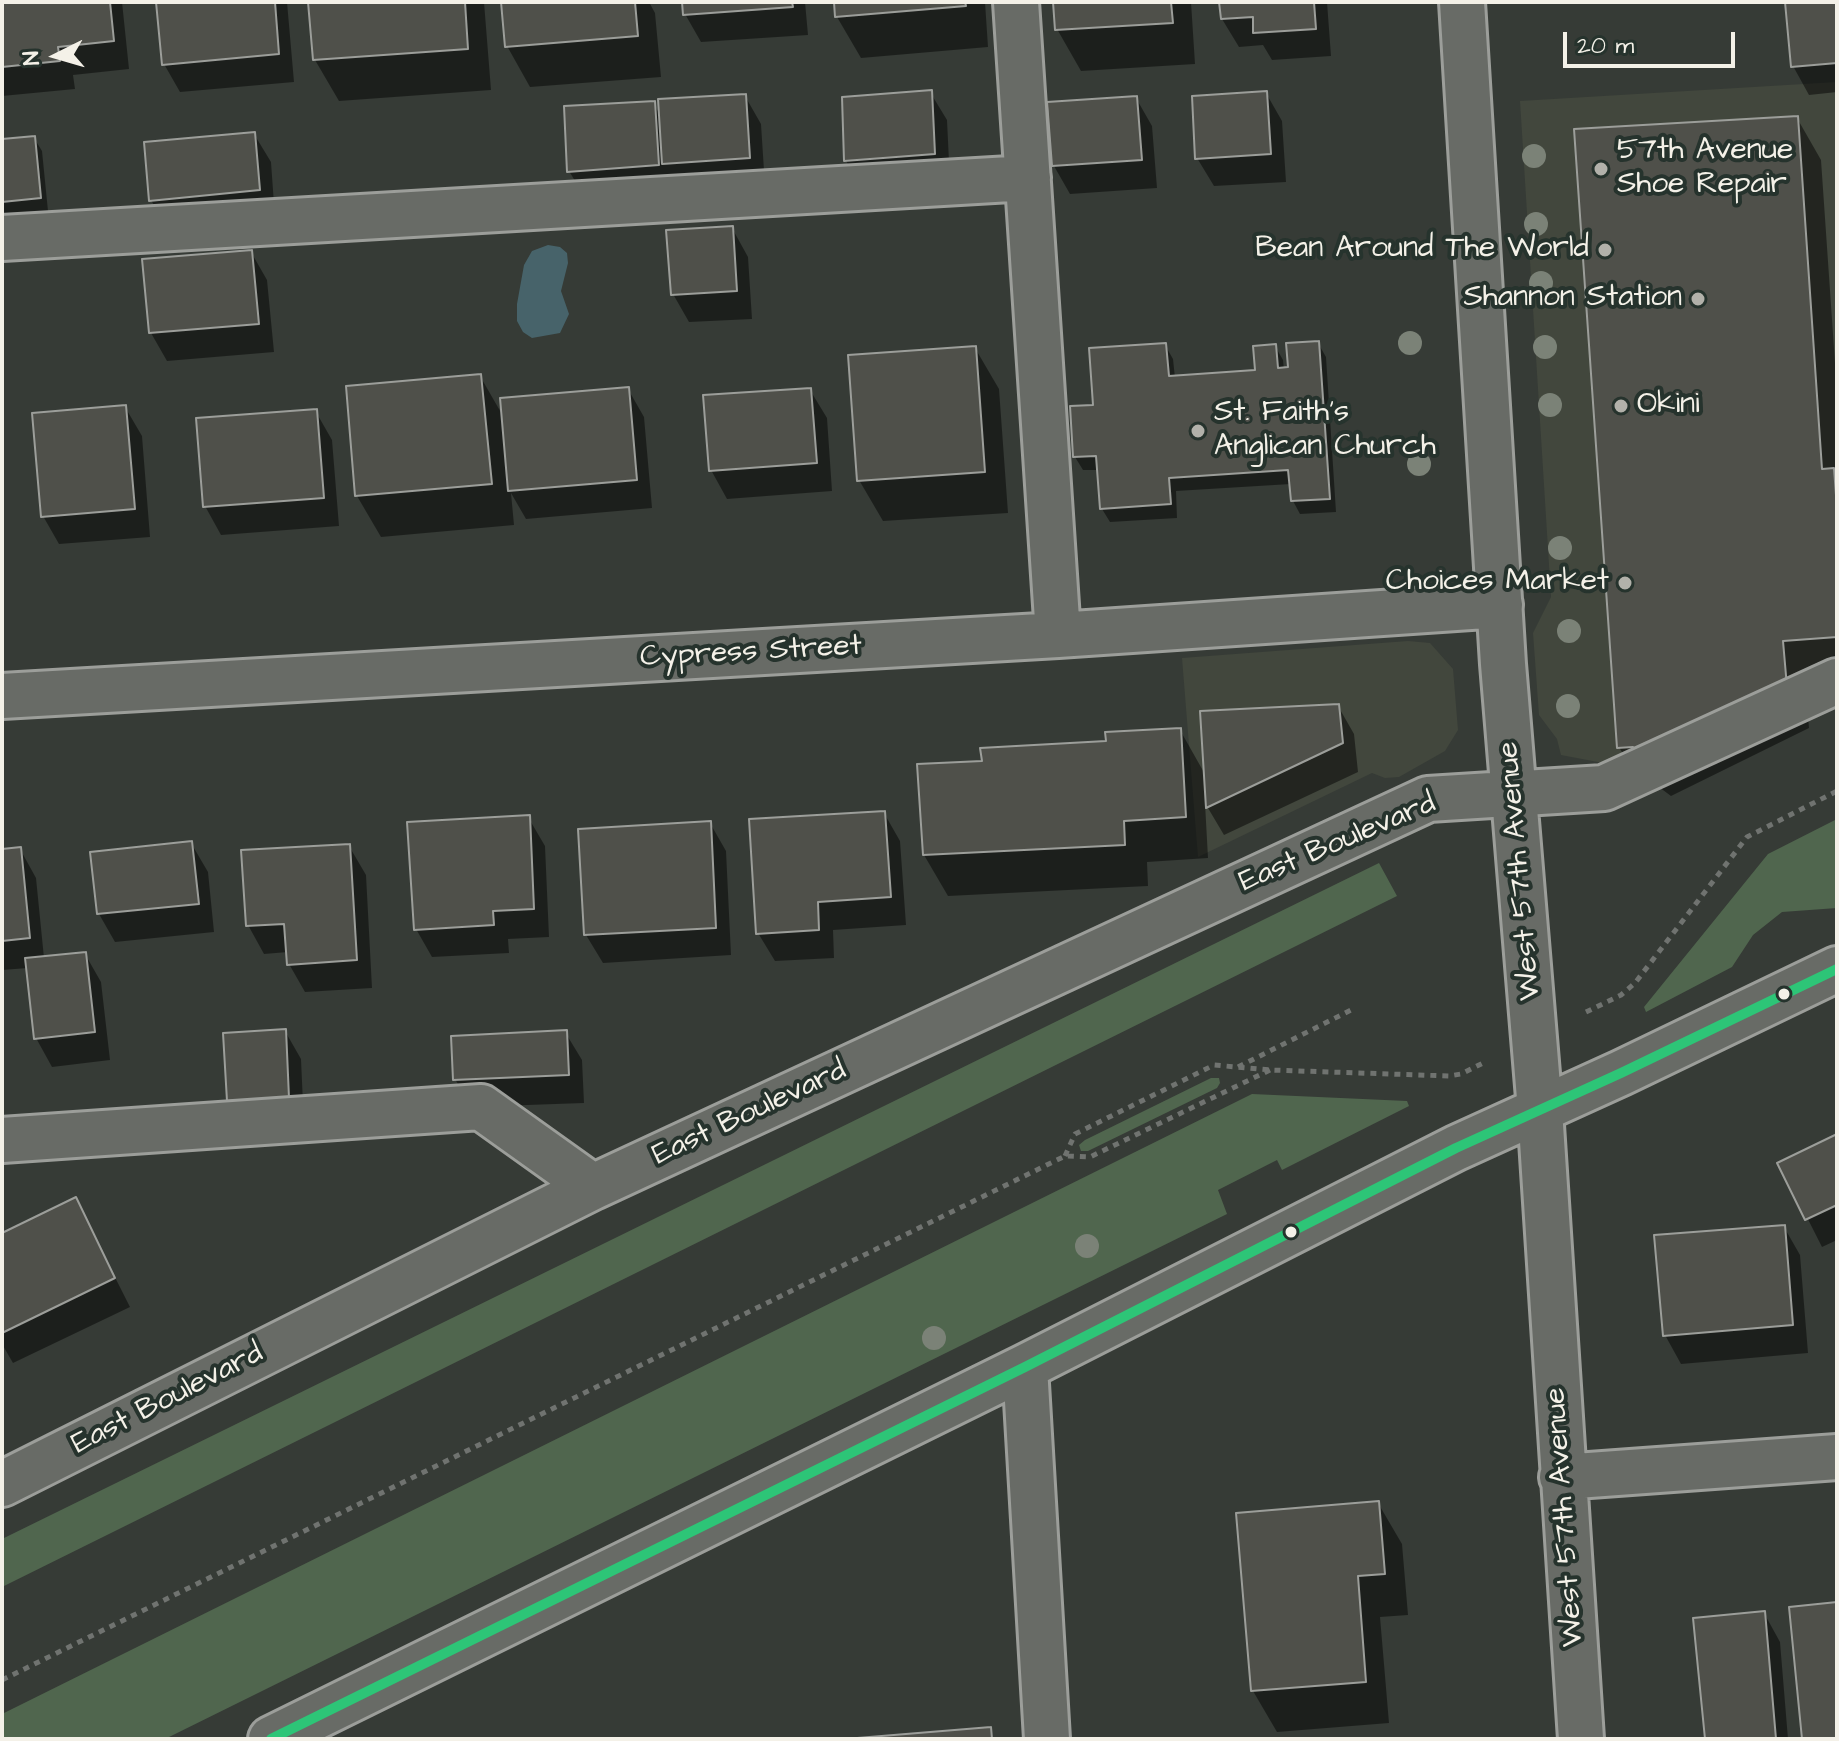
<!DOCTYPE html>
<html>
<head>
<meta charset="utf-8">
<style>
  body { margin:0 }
  #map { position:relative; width:1839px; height:1741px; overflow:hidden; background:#363b36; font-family:"Architects Daughter",sans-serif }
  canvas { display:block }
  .frame { position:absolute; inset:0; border:4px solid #f4f1e8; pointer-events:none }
  .north { position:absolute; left:16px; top:16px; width:80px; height:80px; -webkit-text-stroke:6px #26332d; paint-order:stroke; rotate:265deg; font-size:22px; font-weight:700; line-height:32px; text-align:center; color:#f4f1e8 }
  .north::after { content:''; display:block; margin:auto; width:28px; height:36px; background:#f4f1e8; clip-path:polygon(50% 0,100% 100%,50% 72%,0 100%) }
  .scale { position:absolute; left:1563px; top:32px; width:172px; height:36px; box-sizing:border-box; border:4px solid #f4f1e8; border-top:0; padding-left:10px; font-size:24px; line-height:28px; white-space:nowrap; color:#f4f1e8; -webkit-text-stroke:6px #26332d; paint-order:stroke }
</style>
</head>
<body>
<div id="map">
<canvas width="1839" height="1741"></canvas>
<div class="frame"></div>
<div class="north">N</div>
<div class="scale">20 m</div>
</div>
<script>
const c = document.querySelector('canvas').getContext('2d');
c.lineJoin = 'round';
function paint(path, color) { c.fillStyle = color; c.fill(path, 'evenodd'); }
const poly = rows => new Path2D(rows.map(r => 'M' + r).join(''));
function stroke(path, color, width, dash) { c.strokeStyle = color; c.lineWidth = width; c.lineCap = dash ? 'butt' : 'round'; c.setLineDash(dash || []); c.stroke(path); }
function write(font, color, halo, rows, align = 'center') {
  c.font = font + ' "Architects Daughter",sans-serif'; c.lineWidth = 8; c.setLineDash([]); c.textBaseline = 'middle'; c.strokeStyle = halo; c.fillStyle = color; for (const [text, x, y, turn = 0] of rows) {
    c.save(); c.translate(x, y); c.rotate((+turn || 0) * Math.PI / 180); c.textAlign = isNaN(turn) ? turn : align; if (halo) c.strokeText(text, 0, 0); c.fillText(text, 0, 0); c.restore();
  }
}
const built = poly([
  [1837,82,1837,654,1619,766,1561,755,1557,739,1539,715,1533,633,1551,597,1520,101],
  [1408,641,1430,643,1453,669,1458,730,1445,751,1399,777,1385,778,1372,773,1198,857,1182,658]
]);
const green = poly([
  [1837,819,1837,908,1782,912,1753,935,1732,967,1646,1012,1644,1007,1768,854],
  [1379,863,1397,896,2,1587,2,1539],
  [1211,1078,1219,1078,1220,1083,1217,1088,1088,1151,1081,1151,1079,1145,1085,1140],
  [1252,1094,1407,1101,1409,1106,1282,1170,1277,1160,1218,1190,1227,1214,165,1739,2,1739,2,1714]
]);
const water = poly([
  [548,245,560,247,567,253,568,263,561,291,569,314,560,333,532,338,523,332,517,321,517,304,524,265,532,251]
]);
const shadow = poly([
  [2,2,122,2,129,69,73,75,75,89,2,96],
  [158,2,287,2,294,82,180,92,164,64],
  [310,2,484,2,491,90,339,101,315,60],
  [503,2,649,2,655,13,661,77,530,87,507,46],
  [684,2,805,2,808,35,701,42,685,14],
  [836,2,985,2,988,47,861,58,837,17],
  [1055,2,1191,2,1195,64,1081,71,1057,29],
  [1221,2,1327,2,1331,56,1272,60,1263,45,1239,47,1222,19],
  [1795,2,1837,2,1837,92,1809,95,1793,66],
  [930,92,947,120,950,182,863,189,846,161],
  [1266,93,1282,121,1286,182,1214,186,1197,158],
  [745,96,761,124,765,186,586,199,569,171,653,103,661,116],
  [1136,98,1152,126,1157,188,1070,194,1054,166],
  [1797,118,1821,160,1837,392,1837,680,1805,682,1809,728,1671,796,1659,787,1643,789,1619,747],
  [254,134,271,162,275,218,167,228,151,200],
  [34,138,42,151,48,211,3,216,2,141],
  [732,228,748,257,752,319,689,322,673,294],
  [251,252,267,280,274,352,167,361,151,333,145,261],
  [1318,343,1326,357,1336,512,1300,514,1293,501,1291,484,1176,491,1177,518,1110,522,1102,509,1099,470,1083,470,1075,457,1095,406,1165,345,1173,359,1175,378,1257,371,1275,346,1283,360,1284,370,1290,369],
  [975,348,999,389,1008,513,883,521,859,480],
  [480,376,503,416,628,389,644,417,652,508,526,519,511,493,514,525,381,537,357,496],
  [810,390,827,418,832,491,727,499,711,470],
  [125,407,142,436,150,537,59,544,43,516],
  [316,412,332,440,339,526,221,535,205,506],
  [1338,706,1354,734,1358,772,1224,835,1205,803,1208,858,1147,862,1148,886,948,896,924,855,984,763,1180,730,1206,776],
  [884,813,900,841,906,925,833,930,834,958,775,961,758,933],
  [528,817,545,846,549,937,508,939,509,953,432,957,416,929],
  [710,823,726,851,731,955,603,963,586,935],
  [191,843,208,872,214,932,115,942,99,914],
  [349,846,366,875,372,988,305,992,289,964,288,952,264,954,248,925],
  [20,849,36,878,44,958,85,954,101,982,110,1060,52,1067,36,1038,28,968,2,970,2,851],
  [285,1031,301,1059,304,1126,245,1129,229,1101],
  [565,1032,582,1060,584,1103,471,1107,455,1079],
  [1837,1136,1837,1240,1822,1247,1780,1164],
  [76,1200,130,1307,13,1363,2,1344,2,1235],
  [1784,1227,1800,1255,1808,1353,1681,1364,1665,1335],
  [1378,1503,1402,1544,1408,1615,1380,1617,1389,1723,1277,1732,1253,1691,1238,1515],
  [1764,1613,1780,1642,1788,1739,1707,1739]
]);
const building = poly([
  [2,2,110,2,114,41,58,47,60,61,2,67,2,2],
  [156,2,275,2,279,54,162,65,156,2],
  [308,2,465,2,468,49,313,60,308,2],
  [501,2,635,2,638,36,505,47,501,2],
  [682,2,792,2,793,7,683,15,682,2],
  [834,2,965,2,966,6,835,17,834,2],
  [1053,2,1171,2,1173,23,1055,30,1053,2],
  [1219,2,1314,2,1316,29,1253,33,1253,17,1221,19,1219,2],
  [1785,2,1837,2,1837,63,1791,67,1785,2],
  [932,90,935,154,844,161,842,97,932,90],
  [1267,91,1271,154,1195,159,1192,96,1267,91],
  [746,94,750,158,662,164,658,99,746,94],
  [1137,96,1142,160,1052,166,1047,102,1137,96],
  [655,101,659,165,567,172,564,106,655,101],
  [1798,116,1822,469,1834,468,1837,509,1837,637,1783,641,1787,687,1647,756,1633,747,1617,748,1574,129,1798,116],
  [255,132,260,190,149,201,144,142,255,132],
  [35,136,41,198,2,202,2,139,35,136],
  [733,226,737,291,671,295,666,230,733,226],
  [252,250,259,324,149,333,142,259,252,250],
  [1319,341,1330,499,1291,501,1288,470,1169,478,1171,504,1100,509,1096,456,1073,457,1070,406,1093,405,1089,348,1166,343,1169,376,1255,370,1253,346,1276,344,1278,368,1288,367,1286,343,1319,341],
  [976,346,985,472,857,481,848,355,976,346],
  [481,374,492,484,355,496,346,386,481,374],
  [629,387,637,480,508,491,500,398,629,387],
  [811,388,817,463,709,471,703,395,811,388],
  [126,405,135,509,41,517,32,413,126,405],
  [317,409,324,498,203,507,196,418,317,409],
  [1339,704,1343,743,1206,808,1200,711,1339,704],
  [1181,728,1186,817,1124,821,1125,845,923,855,917,764,982,761,980,748,1106,741,1105,732,1181,728],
  [885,811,891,897,818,902,819,930,756,934,749,819,885,811],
  [530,815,534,909,493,911,494,925,414,930,407,822,530,815],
  [711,821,716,928,584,935,578,829,711,821],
  [192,841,199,904,97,914,90,852,192,841],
  [350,844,357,960,287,965,284,924,246,926,241,850,350,844],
  [21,847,30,938,2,941,2,849,21,847],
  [86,952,95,1032,34,1039,25,958,86,952],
  [286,1029,289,1098,227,1101,223,1033,286,1029],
  [567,1030,569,1075,453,1080,451,1036,567,1030],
  [1837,1134,1837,1205,1805,1220,1777,1163,1837,1134],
  [76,1197,115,1278,2,1333,2,1233,76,1197],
  [1785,1225,1793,1325,1663,1336,1654,1235,1785,1225],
  [1379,1501,1385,1574,1358,1576,1366,1682,1251,1691,1236,1513,1379,1501],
  [1837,1602,1837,1739,1802,1739,1789,1607,1837,1602],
  [1765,1611,1776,1739,1705,1739,1693,1618,1765,1611],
  [991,1727,992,1739,845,1739,991,1727]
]);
const path = poly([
  [1586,1012,1621,995,1635,983,1747,837,1837,791],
  [1238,1067,1353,1009],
  [1065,1156,1075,1134,1214,1065,1270,1070,1449,1076,1461,1074,1483,1063],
  [2,1680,1065,1156,1090,1157,1270,1070]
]);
const minor = poly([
  [1016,2,1058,635],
  [1462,2,1503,664,1540,1110,1581,1739],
  [2,238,1028,178],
  [2,696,1058,635,1500,605],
  [2,1140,481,1107,593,1187],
  [1025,1367,1047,1739],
  [1562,1477,1837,1457],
  [2,1484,593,1187,1428,799,1604,788,1837,681],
  [271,1739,1025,1367,1456,1148,1621,1073,1837,969]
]);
const bus1 = poly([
  [271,1739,1025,1367,1456,1148,1621,1073,1837,969]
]);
const trees = [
  [1534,156],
  [1536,224],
  [1541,283],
  [1410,343],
  [1545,347],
  [1550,405],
  [1419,464],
  [1560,548],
  [1569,631],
  [1568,706],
  [1087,1246],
  [934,1338]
];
const markers = [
  [1601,169,8,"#b2b1aa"],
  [1605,250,8,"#b2b1aa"],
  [1698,299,8,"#b2b1aa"],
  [1621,406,8,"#b2b1aa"],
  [1198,431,8,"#b2b1aa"],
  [1625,583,8,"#b2b1aa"],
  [1784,994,7,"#f4f1e8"],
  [1291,1232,7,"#f4f1e8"]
];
const poiNames = [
  ["57th Avenue",1617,152],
  ["Shoe Repair",1617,186],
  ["Bean Around The World",1589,250,"right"],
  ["Shannon Station",1682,299,"right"],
  ["Okini",1637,406],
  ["St. Faith's",1214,414],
  ["Anglican Church",1214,448],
  ["Choices Market",1609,583,"right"]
];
const streetNames = [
  ["Cypress Street",751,653,-3],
  ["East Boulevard",1338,844,-23],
  ["West 57th Avenue",1521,871,-95],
  ["East Boulevard",750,1114,-25],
  ["East Boulevard",168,1400,-27],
  ["West 57th Avenue",1566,1517,-94]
];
paint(built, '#42473d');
paint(green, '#50664e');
paint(water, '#47636a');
paint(shadow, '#0007');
paint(building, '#4f504a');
stroke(building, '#9c9e9a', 2);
stroke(minor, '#9c9e9a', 50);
stroke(path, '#707370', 5, [6, 6]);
stroke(minor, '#686b66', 44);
stroke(bus1, '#2dc577', 10);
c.fillStyle = '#7b8277';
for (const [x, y] of trees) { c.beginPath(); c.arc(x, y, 12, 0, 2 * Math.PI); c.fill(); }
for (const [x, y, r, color] of markers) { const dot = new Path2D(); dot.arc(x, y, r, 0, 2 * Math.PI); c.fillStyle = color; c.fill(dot); stroke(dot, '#26332d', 3); }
write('30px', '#f4f1e8', '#26332d', poiNames, 'left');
write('30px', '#f4f1e8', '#26332d', streetNames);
</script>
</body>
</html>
